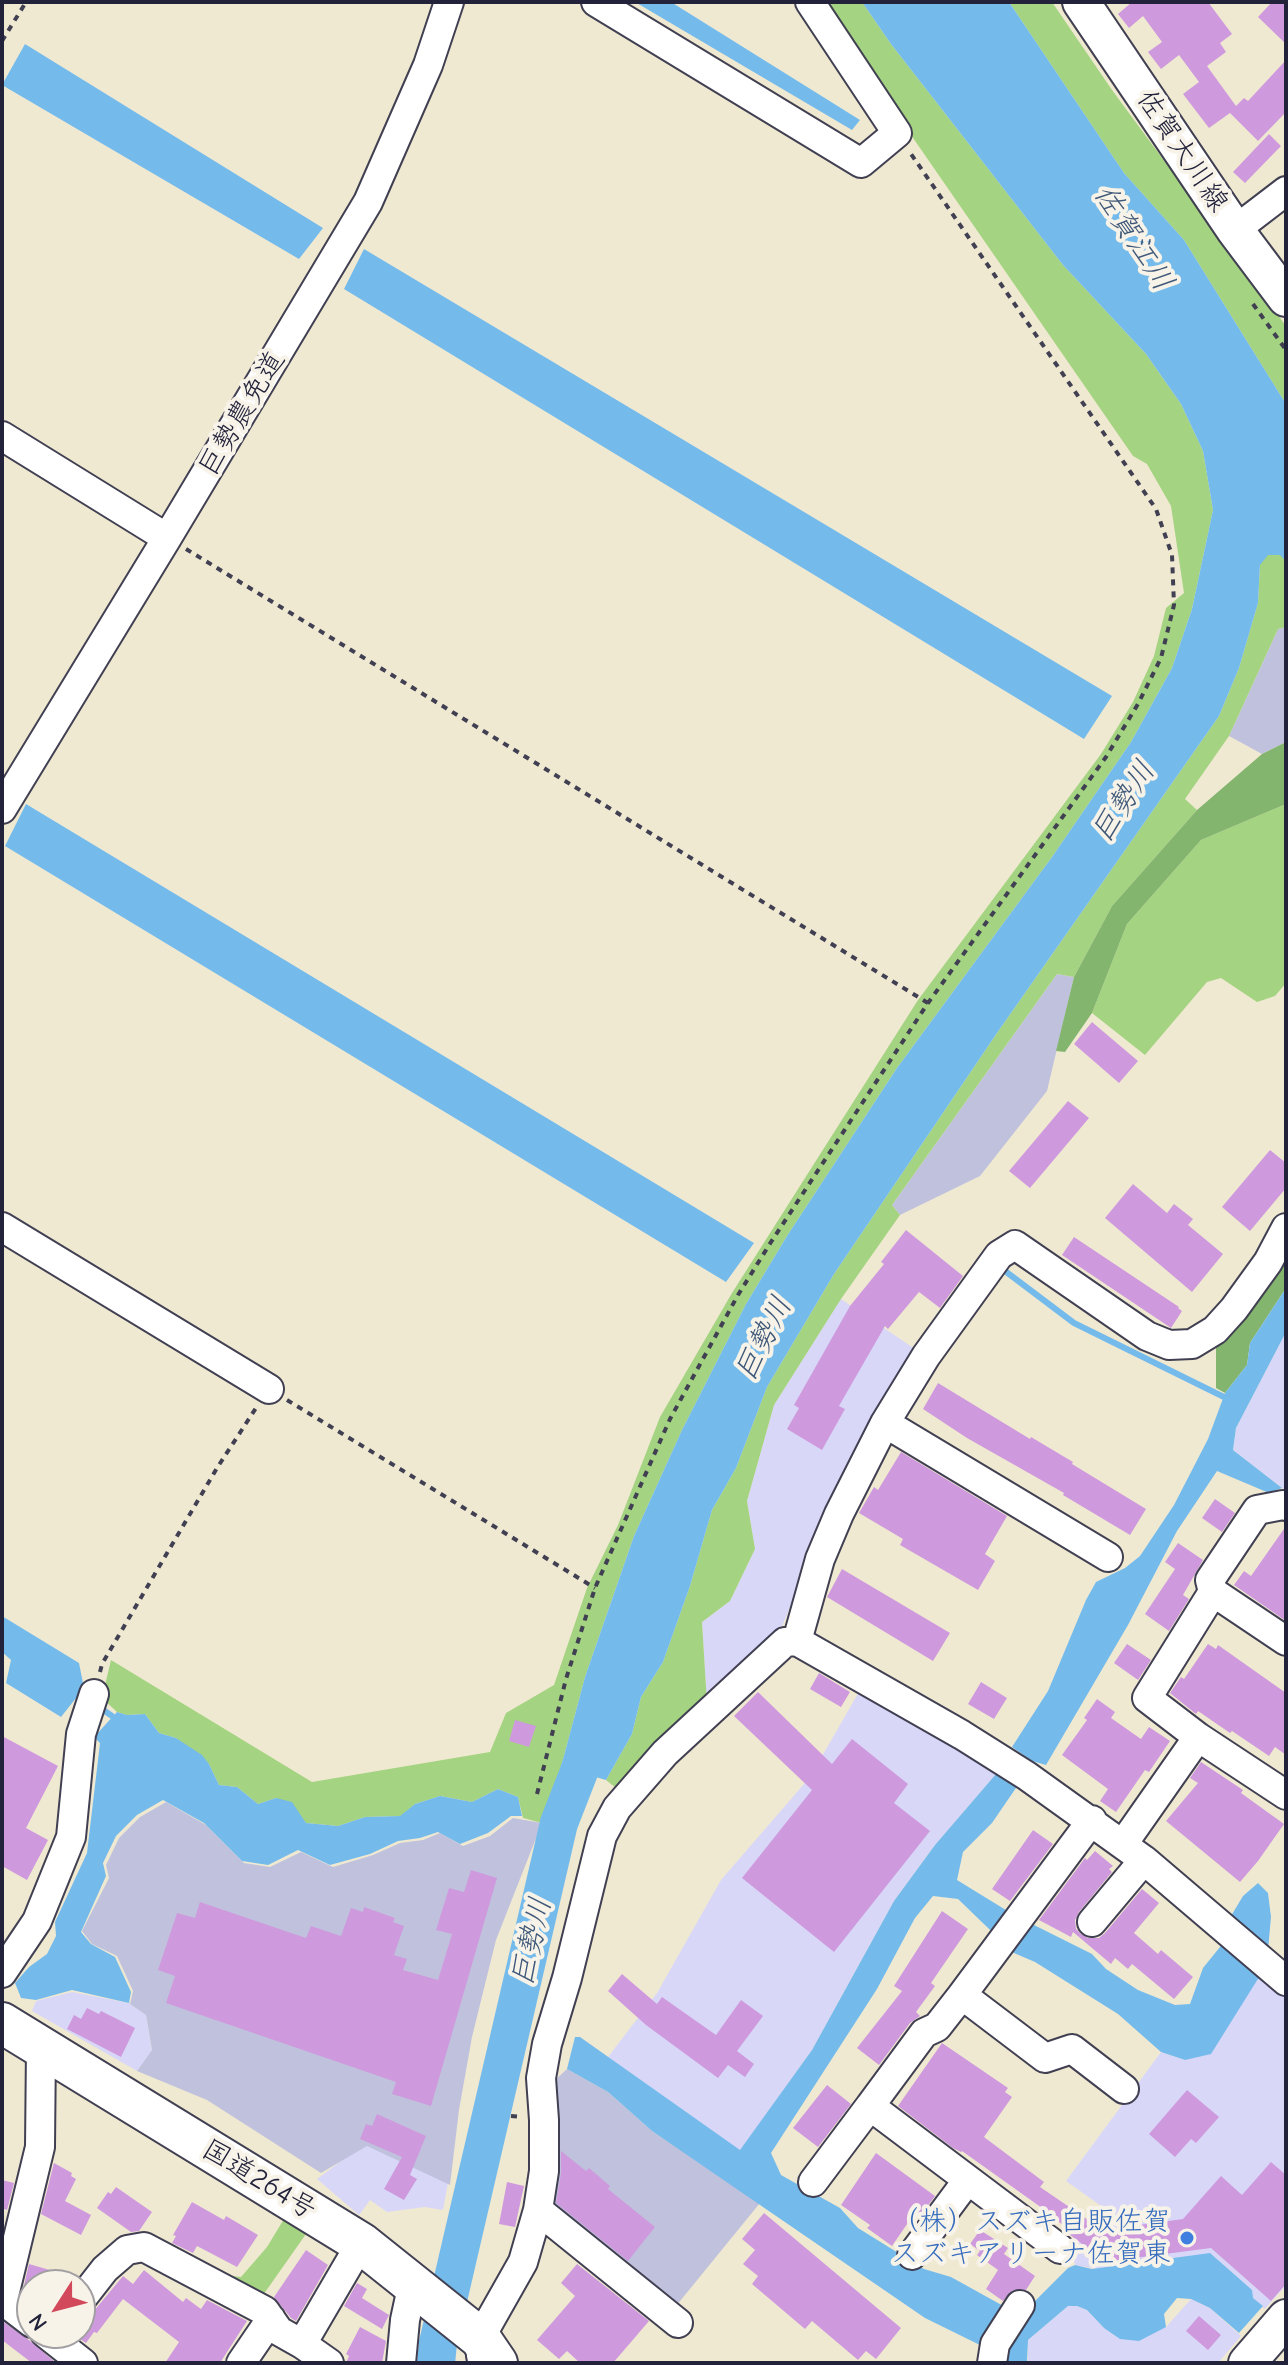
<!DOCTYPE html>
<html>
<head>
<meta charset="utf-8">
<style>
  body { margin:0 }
  #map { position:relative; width:1288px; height:2365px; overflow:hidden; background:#f0e9d2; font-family:"Comic Neue",sans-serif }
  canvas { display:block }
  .frame { position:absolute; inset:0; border:4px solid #22223b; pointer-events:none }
  .north { position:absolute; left:16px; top:2269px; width:80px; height:80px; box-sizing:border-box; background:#f7f3e8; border:2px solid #a29fa3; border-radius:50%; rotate:234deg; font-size:22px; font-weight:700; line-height:32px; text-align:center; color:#22223b }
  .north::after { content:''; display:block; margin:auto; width:28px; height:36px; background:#d1495b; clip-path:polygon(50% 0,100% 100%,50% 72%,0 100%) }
</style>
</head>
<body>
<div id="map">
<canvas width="1288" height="2365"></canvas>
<div class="frame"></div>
<div class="north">N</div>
</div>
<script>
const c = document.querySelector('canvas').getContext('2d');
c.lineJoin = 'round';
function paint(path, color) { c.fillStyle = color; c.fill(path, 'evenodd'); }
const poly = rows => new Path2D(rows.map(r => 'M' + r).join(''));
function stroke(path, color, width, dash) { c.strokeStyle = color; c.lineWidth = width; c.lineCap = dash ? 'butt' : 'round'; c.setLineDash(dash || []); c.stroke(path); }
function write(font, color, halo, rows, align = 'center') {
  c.font = font + ' "Comic Neue","Klee One",sans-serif'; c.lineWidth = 8; c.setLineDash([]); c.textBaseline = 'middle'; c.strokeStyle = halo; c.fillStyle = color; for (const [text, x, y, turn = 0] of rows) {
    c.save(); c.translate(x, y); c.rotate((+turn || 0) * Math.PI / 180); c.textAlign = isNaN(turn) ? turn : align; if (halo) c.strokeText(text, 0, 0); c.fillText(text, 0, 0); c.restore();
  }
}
const built = poly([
  [841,1299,918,1351,811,1556,781,1629,707,1704,702,1622,730,1601,755,1549,747,1501,774,1405],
  [1286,1332,1286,1491,1233,1450,1236,1428],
  [860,1690,981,1760,996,1774,935,1845,894,1901,812,2050,740,2151,608,2057,657,1993,721,1880,810,1777],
  [1261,1974,1286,1996,1286,2285,1265,2309,1253,2298,1075,2265,1072,2252,1104,2208,1066,2181,1161,2052,1185,2060],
  [72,1992,129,2003,146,2015,152,2051,137,2071,32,2011,36,2001],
  [364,2144,448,2183,443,2210,425,2207,387,2212,370,2200,359,2215,317,2179],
  [1191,2299,1210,2308,1241,2336,1218,2363,1028,2363,1028,2340,1068,2306,1077,2306,1087,2310,1104,2328,1166,2327]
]);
const industrial = poly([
  [1286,627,1286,742,1262,754,1229,736,1278,629],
  [1057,974,1074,977,1047,1091,980,1176,900,1215,892,1205],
  [166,1802,206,1825,244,1863,270,1867,301,1852,333,1867,373,1855,400,1843,423,1840,440,1833,463,1846,490,1836,513,1818,542,1823,496,1940,472,2037,459,2110,450,2185,367,2146,321,2173,207,2100,137,2071,152,2050,146,2015,130,2004,133,1991,117,1956,92,1944,82,1931,109,1878,106,1865,119,1838,140,1817],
  [567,2069,608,2092,652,2131,760,2203,676,2306,552,2208,554,2081]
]);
const green = poly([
  [819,2,862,2,891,44,1063,265,1146,354,1181,404,1203,451,1213,510,1192,609,1172,668,1131,742,1052,857,897,1068,787,1236,746,1304,682,1430,634,1536,585,1677,561,1767,542,1823,523,1818,518,1797,498,1789,472,1802,440,1796,415,1804,401,1816,365,1817,338,1826,306,1823,276,1798,258,1804,237,1787,219,1785,209,1764,176,1738,159,1733,145,1714,127,1715,117,1712,102,1698,111,1660,312,1782,490,1752,506,1713,554,1685,587,1588,618,1525,660,1417,732,1293,918,1000,1101,754,1133,702,1154,656,1166,608,1184,593,1171,506,1147,464,1133,456],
  [1009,2,1052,2,1112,90,1286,326,1286,404,1184,240,1124,173],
  [1286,540,1286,627,1278,629,1229,736,1185,799,1197,810,1112,906,1074,977,1057,974,892,1205,900,1215,841,1299,774,1405,747,1501,755,1549,730,1601,702,1622,707,1704,621,1792,606,1780,632,1734,641,1697,663,1662,690,1586,712,1510,736,1468,767,1387,834,1274,997,1033,1219,716,1239,668,1258,603,1260,565,1258,547],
  [1286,804,1286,983,1275,996,1257,1002,1221,978,1207,982,1145,1055,1092,1013,1127,924,1201,840],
  [284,2219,306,2234,261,2298,214,2274,241,2277,267,2247]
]);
const forest = poly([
  [1286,742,1286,804,1201,840,1127,924,1092,1013,1065,1052,1056,1051,1074,977,1112,906,1197,810,1262,754],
  [1286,1257,1286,1288,1250,1343,1247,1365,1225,1393,1216,1388,1216,1347]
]);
const water = poly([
  [635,2,671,2,860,120,852,130],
  [862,2,1009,2,1124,173,1184,240,1286,404,1286,561,1280,555,1268,555,1260,565,1258,603,1239,668,1219,716,997,1033,834,1274,767,1387,736,1468,712,1510,690,1586,663,1662,641,1697,632,1734,606,1780,561,1767,585,1677,634,1536,682,1430,746,1304,787,1236,897,1068,1052,857,1131,742,1172,668,1192,609,1213,510,1203,451,1181,404,1146,354,1063,265,891,44],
  [25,44,323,228,299,259,2,85],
  [364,249,1112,696,1084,739,344,289],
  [26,804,754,1243,726,1282,5,846],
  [1286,1288,1286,1332,1236,1428,1233,1450,1282,1488,1269,1493,1217,1471,1177,1531,1128,1625,1046,1765,1032,1761,1012,1747,1048,1691,1086,1600,1096,1582,1125,1568,1140,1556,1174,1505,1208,1439,1225,1393,1247,1365,1250,1343],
  [2,1616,79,1663,84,1688,61,1717,6,1683,11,1660,2,1652],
  [117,1712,127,1715,145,1714,159,1733,176,1738,202,1755,209,1764,219,1785,237,1787,258,1804,276,1798,292,1802,306,1823,338,1826,365,1817,400,1816,415,1804,440,1796,472,1802,498,1789,518,1797,522,1816,511,1816,488,1833,460,1844,438,1832,420,1838,398,1841,370,1854,330,1865,298,1850,268,1865,242,1861,204,1823,163,1800,137,1815,116,1836,103,1863,106,1876,81,1932,91,1944,115,1957,131,1992,129,2003,72,1990,36,2000,21,1998,15,1983,29,1967,47,1954,56,1936,55,1922,87,1853,100,1743,94,1737],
  [996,1774,1018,1785,992,1823,963,1852,957,1880,1014,1915,1092,1954,1106,1969,1138,1990,1175,2005,1190,2004,1203,1968,1224,1942,1228,1921,1243,1896,1258,1883,1268,1893,1271,1917,1268,1950,1261,1974,1211,2054,1185,2060,1161,2052,1118,2014,1035,1962,1014,1953,958,1899,933,1896,915,1918,877,1989,771,2153,781,2175,840,2208,858,2228,924,2269,951,2277,1007,2308,984,2347,925,2318,652,2131,608,2092,567,2069,575,2037,580,2037,740,2150,812,2050,894,1901,935,1845],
  [1210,2253,1252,2290,1253,2298,1263,2306,1239,2333,1210,2308,1191,2299,1177,2298,1164,2314,1166,2327,1139,2341,1120,2339,1104,2328,1087,2310,1077,2306,1068,2306,1028,2340,1027,2363,999,2363,1018,2318,1068,2268,1075,2265,1092,2269]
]);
const stream = poly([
  [1005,1271,1074,1323,1230,1400],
  [99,1707,112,1716]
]);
const river = poly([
  [436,2363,438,2343,559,1823,598,1723]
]);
const building = poly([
  [1132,2,1208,2,1232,34,1220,43,1226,52,1207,66,1236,106,1244,98,1248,101,1286,60,1286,112,1258,141,1230,113,1209,128,1183,94,1199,82,1179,55,1161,69,1148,52,1162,42,1143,16,1129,28,1118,14],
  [1272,2,1286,2,1286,44,1258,17],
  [1269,134,1281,146,1245,183,1233,172],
  [1092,1022,1138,1061,1119,1083,1074,1044],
  [1068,1101,1089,1118,1030,1188,1009,1171],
  [1270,1150,1286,1163,1286,1188,1250,1231,1222,1207],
  [1133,1184,1167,1213,1174,1204,1193,1219,1188,1225,1223,1254,1192,1292,1105,1218],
  [906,1230,963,1276,940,1308,919,1292,888,1329,885,1326,839,1406,845,1409,822,1450,787,1429,799,1408,794,1405,850,1306,884,1264,881,1262],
  [1074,1237,1179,1307,1178,1308,1182,1311,1171,1328,1062,1255],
  [938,1383,1030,1439,1031,1437,1073,1462,1072,1464,1146,1509,1130,1535,1063,1495,1064,1493,967,1438,923,1409],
  [901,1452,1007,1516,985,1554,995,1561,978,1590,900,1545,903,1539,859,1513,874,1487,878,1490],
  [1215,1499,1235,1513,1222,1532,1202,1518],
  [1286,1526,1286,1621,1234,1585,1244,1571,1251,1576],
  [1178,1543,1203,1560,1183,1595,1189,1599,1169,1631,1145,1614,1175,1569,1165,1562],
  [842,1569,950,1633,933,1661,827,1597],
  [1127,1644,1151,1660,1138,1680,1114,1663],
  [1208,1644,1216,1649,1218,1645,1286,1693,1286,1755,1275,1747,1269,1756,1232,1731,1230,1733,1198,1711,1196,1714,1170,1693,1181,1677,1184,1679],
  [819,1673,850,1692,841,1707,810,1689],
  [981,1682,1007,1698,994,1719,968,1704],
  [758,1692,832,1764,852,1739,908,1784,894,1803,930,1831,834,1952,742,1878,812,1790,734,1716],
  [1097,1699,1115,1712,1111,1718,1141,1739,1149,1727,1170,1741,1149,1772,1145,1770,1116,1812,1100,1801,1108,1789,1062,1755,1087,1720,1084,1718],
  [515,1720,536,1726,529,1747,509,1741],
  [2,1736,58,1766,26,1828,48,1840,27,1880,2,1866],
  [1201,1762,1243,1790,1241,1793,1284,1824,1258,1861,1240,1882,1166,1821,1198,1783,1190,1778],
  [1033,1830,1053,1844,1010,1901,992,1889],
  [1095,1851,1113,1866,1109,1869,1112,1872,1079,1912,1075,1920,1076,1929,1081,1934,1088,1938,1099,1938,1105,1933,1142,1889,1159,1903,1134,1933,1158,1954,1161,1950,1193,1977,1174,1999,1132,1964,1128,1969,1115,1958,1111,1964,1073,1932,1071,1937,1039,1920,1085,1858,1087,1860],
  [471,1870,497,1878,431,2106,392,2094,396,2082,166,2003,175,1976,158,1970,177,1913,195,1918,200,1902,306,1938,311,1926,341,1936,351,1908,363,1912,364,1907,395,1918,393,1922,404,1926,394,1955,407,1959,403,1970,438,1980,452,1934,436,1930,449,1888,464,1892],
  [942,1911,968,1929,931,1983,935,1986,916,2012,920,2016,910,2023,879,2065,857,2048,902,1991,894,1986],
  [622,1974,657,2004,662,1997,716,2035,741,2000,763,2016,737,2051,754,2064,745,2077,728,2065,718,2078,646,2025,608,1991],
  [87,2008,99,2014,101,2011,135,2028,121,2057,67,2029,74,2015,81,2019],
  [942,2043,1008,2088,1005,2092,1012,2097,984,2137,1044,2182,1040,2187,1103,2230,1183,2219,1221,2176,1242,2195,1271,2162,1286,2175,1286,2284,1271,2301,1211,2248,1096,2263,1081,2243,1062,2229,1064,2226,1055,2219,1056,2218,962,2151,961,2152,953,2148,898,2106],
  [827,2085,851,2104,818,2147,793,2128],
  [1187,2090,1219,2117,1196,2143,1191,2139,1175,2157,1149,2134],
  [377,2114,426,2136,410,2175,417,2179,404,2200,384,2189,402,2157,360,2139,366,2124,372,2126],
  [561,2151,586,2171,589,2168,610,2186,608,2189,655,2227,628,2261,556,2203,561,2173],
  [876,2153,935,2196,921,2215,916,2211,892,2246,867,2228,870,2225,841,2205],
  [54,2163,72,2173,71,2176,76,2179,65,2201,91,2215,81,2235,41,2214],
  [2,2180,14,2183,7,2210,2,2208],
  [507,2182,524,2186,515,2227,499,2224],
  [116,2187,152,2212,139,2231,131,2232,97,2208,108,2192,111,2194],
  [192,2202,224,2220,226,2216,258,2235,237,2267,197,2246,193,2253,172,2243,176,2236,173,2235],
  [764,2213,901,2328,876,2359,866,2351,858,2360,812,2321,805,2329,752,2284,758,2276,743,2264,755,2250,742,2239],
  [980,2230,1008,2248,1004,2254,1035,2276,1026,2290,1013,2290,1003,2301,986,2289,998,2270,977,2255,980,2251,970,2244],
  [306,2250,328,2265,296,2321,291,2318,274,2297],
  [29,2264,53,2271,49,2285,32,2285,32,2302,22,2294],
  [577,2264,649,2321,613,2363,580,2363,567,2351,559,2359,537,2340,575,2296,561,2283],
  [144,2270,183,2302,186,2298,201,2309,207,2300,247,2321,220,2363,165,2363,179,2342,123,2299,97,2333,94,2332,86,2343,80,2339,80,2318,87,2316,93,2312,123,2276,133,2284],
  [357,2283,367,2289,362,2298,389,2315,382,2329,344,2306],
  [1199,2316,1221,2335,1208,2350,1186,2331],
  [2,2321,29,2340,56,2363,32,2363,2,2340],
  [360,2327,386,2341,382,2363,346,2363,349,2356,346,2354]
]);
const path = poly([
  [2,41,26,2],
  [1253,304,1286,350],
  [186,549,928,1003],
  [287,1400,595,1588],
  [100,1672,102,1664,217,1468,256,1408],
  [537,1794,566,1679,595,1588,670,1419,738,1295,771,1242,928,1003,1106,757,1138,704,1161,658,1174,605,1172,555,1156,509,909,151],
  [511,2116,522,2117]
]);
const minor = poly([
  [596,2,861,163,897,133,810,2],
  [1235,230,1286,191],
  [2,436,167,538],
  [2,809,167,538,368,202,428,65,449,2],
  [2,1227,269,1389],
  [885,1423,1108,1557],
  [1213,1592,1286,1641],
  [797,1641,820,1559,839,1514,885,1423,926,1356,999,1255,1015,1245,1147,1336,1169,1345,1192,1344,1215,1330,1234,1309,1268,1262,1286,1228],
  [1198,1737,1286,1795],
  [1123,1844,1198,1737,1147,1698,1213,1592,1210,1580,1257,1510,1283,1505,1286,1506],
  [1092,1922,1144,1860],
  [2,1973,37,1921,71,1837,81,1734,94,1694],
  [962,1995,1045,2058,1072,2049,1124,2089],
  [813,2182,870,2106],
  [538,2210,678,2323],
  [1060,2249,870,2106,924,2033,937,2027,962,1995,1092,1820],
  [912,2255,967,2181],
  [2,2300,32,2323],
  [3,2300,40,2147,41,2047],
  [80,2301,105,2269,127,2250,144,2247,265,2311,279,2331,302,2344],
  [45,2333,83,2363],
  [481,2356,480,2338,523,2262,538,2210,544,2171,544,2120,541,2078,547,2044,567,1978,602,1836,617,1808,665,1753,785,1642,797,1641,962,1735,1027,1776,1144,1860,1286,1981],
  [241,2363,271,2319],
  [329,2363,302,2344,361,2243],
  [401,2363,405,2320,413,2283],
  [992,2363,995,2344,1020,2305]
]);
const major = poly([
  [1081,2,1235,230,1286,298],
  [1247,2363,1286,2318]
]);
const highway = poly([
  [2,2023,361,2243,480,2338,497,2363]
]);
const markers = [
  [1187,2238,8,"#3f7fe0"]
];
const streetNames = [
  ["佐賀大川線",1182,151,56],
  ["巨勢農免道",242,414,-59],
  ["国道264号",259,2180,31]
];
const shopNames = [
  ["（株）スズキ自販佐賀",1171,2222],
  ["スズキアリーナ佐賀東",1171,2254]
];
const waterNames = [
  ["佐賀江川",1133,238,57],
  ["巨勢川",1124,802,-57],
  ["巨勢川",764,1339,-63],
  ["巨勢川",532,1942,-77]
];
paint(built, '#d9d7f8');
paint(industrial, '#c0c2dd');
paint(green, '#a4d381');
paint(forest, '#83b56f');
paint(water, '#74bbec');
stroke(stream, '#74bbec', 6);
stroke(river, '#74bbec', 38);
paint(building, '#ce9add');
stroke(minor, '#414052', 32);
stroke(major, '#414052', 40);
stroke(highway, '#414052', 44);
stroke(path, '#414052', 4, [6, 6]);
stroke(minor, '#fff', 28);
stroke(major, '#fff', 36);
stroke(highway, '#fff', 40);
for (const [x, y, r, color] of markers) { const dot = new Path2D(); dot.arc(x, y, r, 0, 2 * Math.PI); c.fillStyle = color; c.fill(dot); stroke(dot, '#f7f3e8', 3); }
write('28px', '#22223b', '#f7f3e8', streetNames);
write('28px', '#366cbe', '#f7f3e8', shopNames, 'right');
write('italic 30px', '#3f5879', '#f7f3e8', waterNames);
</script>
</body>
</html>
